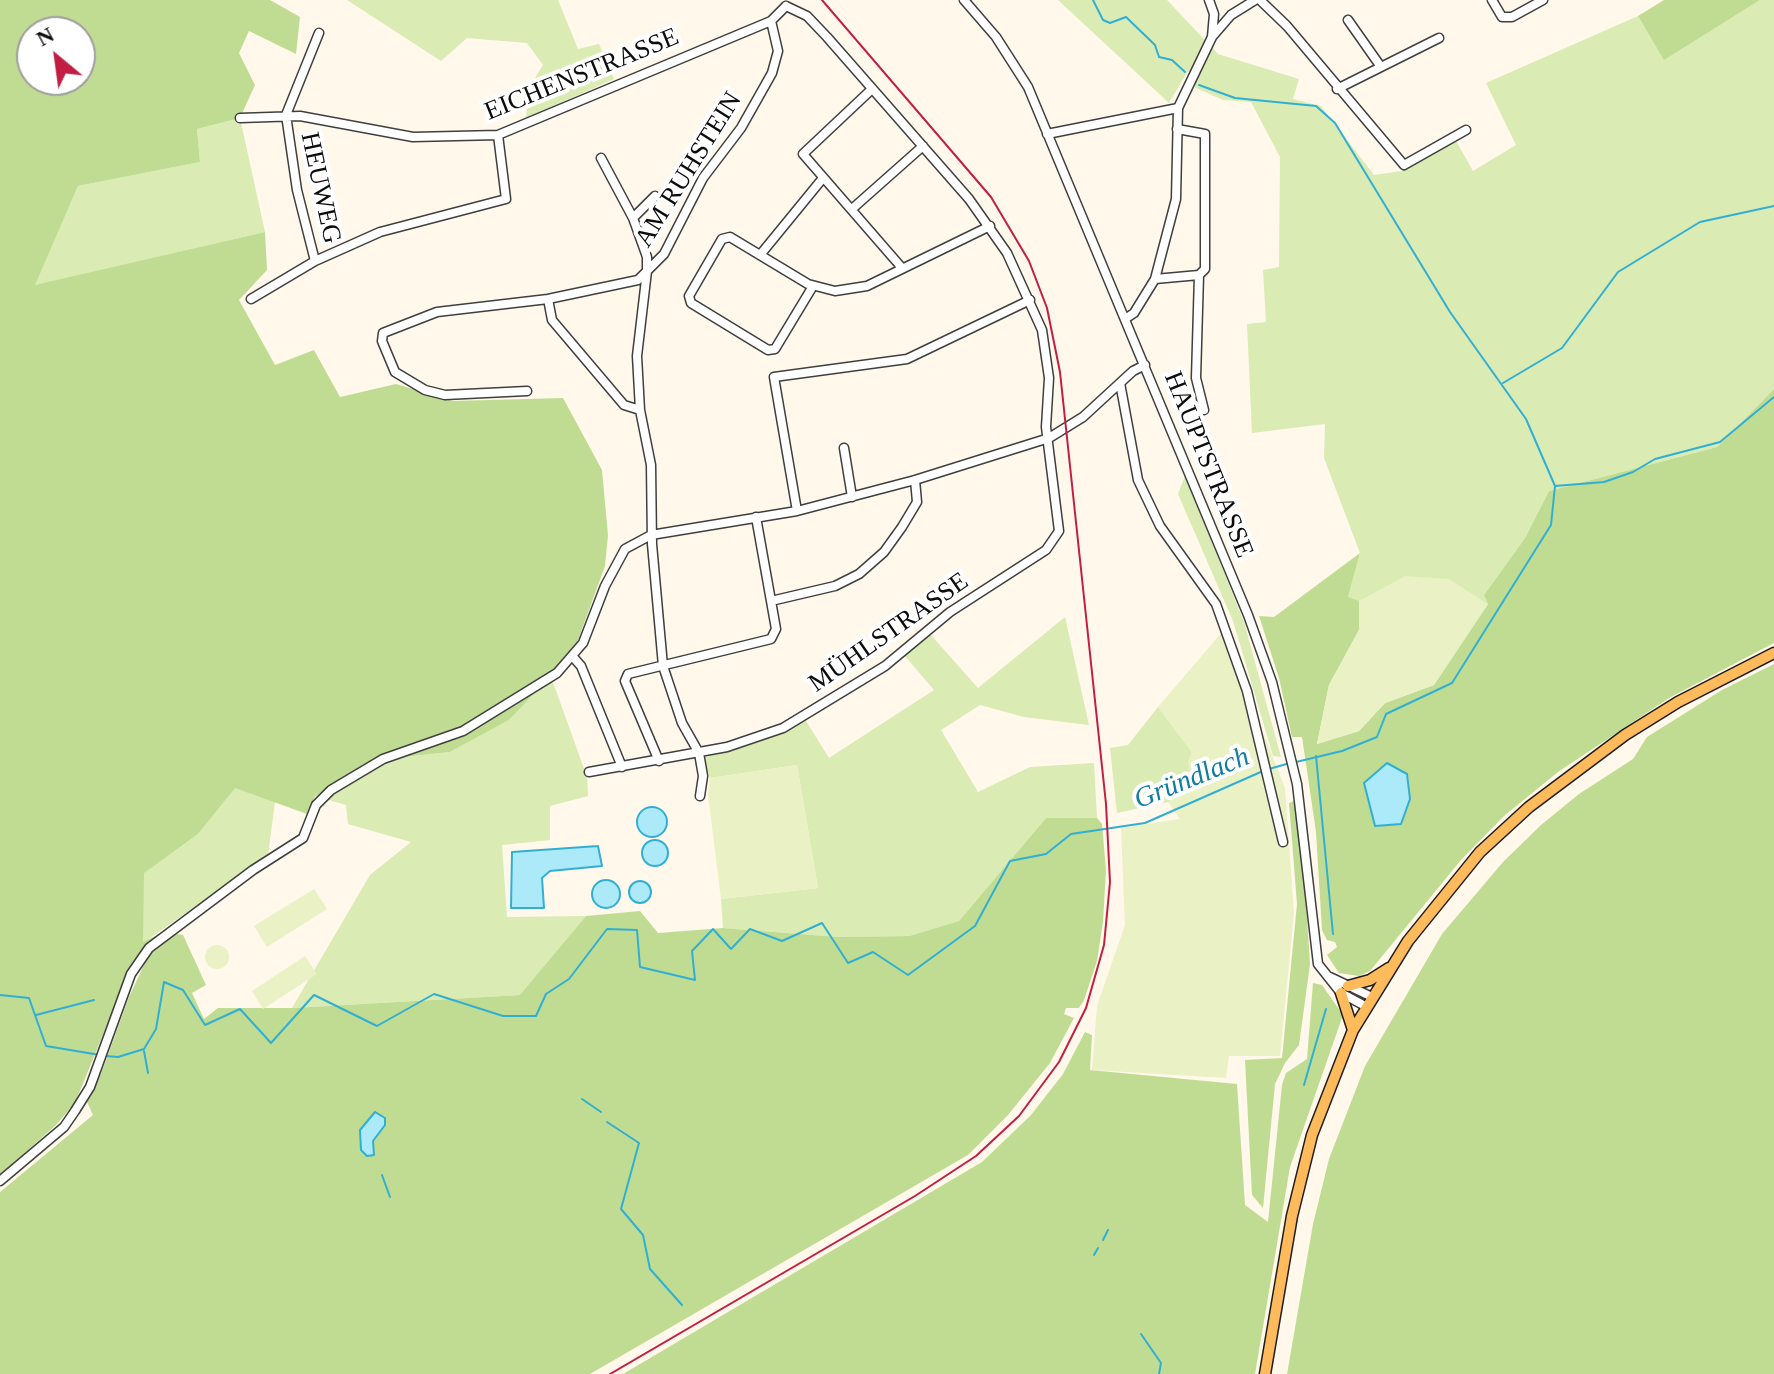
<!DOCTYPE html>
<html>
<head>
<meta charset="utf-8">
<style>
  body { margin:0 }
  #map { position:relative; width:1774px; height:1374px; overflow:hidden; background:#fff8eb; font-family:Georgia,serif }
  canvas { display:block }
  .north { position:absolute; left:16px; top:16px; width:80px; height:80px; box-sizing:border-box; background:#fff; border:2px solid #9e9e9e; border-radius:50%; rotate:331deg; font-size:22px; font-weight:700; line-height:32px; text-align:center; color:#0c0c0c }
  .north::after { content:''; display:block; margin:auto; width:28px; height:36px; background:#c21e43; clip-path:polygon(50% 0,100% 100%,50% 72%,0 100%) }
</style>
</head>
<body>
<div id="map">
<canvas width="1774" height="1374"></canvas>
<div class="north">N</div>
</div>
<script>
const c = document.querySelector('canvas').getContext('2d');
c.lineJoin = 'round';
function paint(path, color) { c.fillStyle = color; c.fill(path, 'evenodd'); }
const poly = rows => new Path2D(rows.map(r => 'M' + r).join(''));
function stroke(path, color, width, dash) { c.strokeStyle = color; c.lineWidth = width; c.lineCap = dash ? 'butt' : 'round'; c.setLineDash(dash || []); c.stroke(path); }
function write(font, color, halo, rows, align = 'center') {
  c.font = font + ' Georgia,serif'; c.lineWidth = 8; c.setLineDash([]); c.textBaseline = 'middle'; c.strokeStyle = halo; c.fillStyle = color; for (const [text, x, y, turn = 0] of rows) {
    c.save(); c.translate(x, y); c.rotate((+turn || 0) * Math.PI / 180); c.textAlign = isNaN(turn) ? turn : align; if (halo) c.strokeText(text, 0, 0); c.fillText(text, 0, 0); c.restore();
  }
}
const green = poly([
  [347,0,558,0,578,49,599,44,614,79,526,118,529,88,543,65,527,43,467,38,441,61],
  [1058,0,1167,0,1218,54,1299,79,1293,99,1321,106,1374,175,1402,171,1456,141,1473,171,1516,145,1486,83,1638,16,1665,59,1760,0,1774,0,1774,389,1717,447,1549,491,1525,538,1484,595,1488,604,1434,685,1348,597,1360,553,1324,458,1325,424,1252,433,1247,324,1266,322,1263,270,1279,267,1280,157,1251,102,1223,100,1196,88,1188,71,1169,103],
  [240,118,265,232,34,286,78,186,200,162,197,129],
  [1185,476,1244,622,1281,757,1273,756,1233,621,1178,494],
  [1065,617,1089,725,1024,717,980,705,941,730,978,792,1030,767,1094,763,1097,818,1046,818,959,921,909,936,838,937,723,928,721,899,818,888,797,765,710,778,704,758,806,721,829,758,934,690,904,655,930,634,978,688],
  [550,674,587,777,588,796,550,806,550,840,502,845,507,917,586,916,521,995,292,1008,370,875,411,842,348,824,346,805,315,796,384,759,450,752,509,720],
  [1158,707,1192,752,1189,762,1192,783,1168,802,1117,813,1110,748,1128,745],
  [235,787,275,802,268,855,143,943,143,873,198,834]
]);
const forest = poly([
  [0,0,270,0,300,17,296,54,249,31,239,53,255,85,240,118,197,129,200,162,78,186,35,285,265,232,267,270,239,300,275,365,314,350,340,397,396,384,453,401,563,398,602,470,608,535,605,566,574,651,509,720,450,752,384,759,315,796,307,814,235,788,198,834,144,873,143,942,161,933,138,955,127,976,75,1103,56,1125,0,1175],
  [32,32,80,32,80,80,32,80],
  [1664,0,1760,0,1664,60,1638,16],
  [1774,389,1774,643,1669,698,1558,772,1504,816,1461,860,1370,971,1359,976,1339,973,1327,955,1337,947,1335,942,1327,940,1322,930,1316,832,1302,737,1292,737,1279,678,1259,616,1274,617,1360,553,1348,597,1359,601,1359,630,1329,685,1317,744,1359,731,1385,703,1434,685,1488,604,1484,595,1525,538,1549,491,1717,447],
  [1774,664,1774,1374,1287,1374,1313,1224,1329,1159,1365,1066,1442,934,1503,862,1541,825,1579,794,1633,759,1647,737,1722,690],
  [1294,801,1303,859,1310,964,1299,1045,1285,1063,1275,1084,1263,1208,1252,1195,1245,1060,1282,1058,1297,904,1289,803],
  [1046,818,1097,818,1102,824,1106,870,1103,922,1097,961,1084,1000,1079,1008,1066,1008,1064,1014,1074,1018,1050,1063,1008,1115,968,1155,590,1374,0,1374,0,1192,93,1115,87,1102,102,1071,129,997,148,956,171,933,183,935,206,985,192,993,204,1019,218,1008,292,1008,520,995,586,916,640,911,658,933,723,928,838,937,909,936,959,921],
  [1313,983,1322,985,1343,1015,1290,1167,1255,1374,623,1374,982,1162,1031,1115,1063,1074,1085,1032,1092,1035,1090,1070,1237,1084,1245,1205,1268,1222,1282,1085,1286,1073,1307,1059]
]);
const pitch = poly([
  [1405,576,1449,579,1488,604,1434,685,1385,703,1359,731,1317,744,1329,685,1359,630,1359,601],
  [1223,631,1285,788,1294,913,1280,1056,1229,1056,1226,1078,1092,1070,1097,1006,1125,925,1121,828,1180,819,1168,802,1192,783,1188,762,1192,752,1158,707],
  [797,765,818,888,721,899,708,794,710,778],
  [314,889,327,909,267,947,254,926],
  '205 957a12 12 0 1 1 24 0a12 12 0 1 1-24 0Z',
  [305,956,317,974,263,1009,252,991]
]);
const water = poly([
  [1387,763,1407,774,1410,799,1401,824,1375,826,1364,783,1387,763],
  '637 822a15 15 0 1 1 30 0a15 15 0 1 1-30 0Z',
  '642 853a13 13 0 1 1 26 0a13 13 0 1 1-26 0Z',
  [598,846,602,866,550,871,542,878,544,908,511,908,512,852,598,846],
  '592 894a14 14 0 1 1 28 0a14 14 0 1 1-28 0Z',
  '629 892a11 11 0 1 1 22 0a11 11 0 1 1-22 0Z',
  [375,1112,385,1118,385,1125,373,1141,374,1155,367,1156,361,1150,360,1130,375,1112]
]);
const stream = poly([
  [1093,0,1103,20,1110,23,1126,17,1155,45,1159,57,1172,60,1185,72],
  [1199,85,1235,98,1316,106,1335,123,1450,312,1526,419,1555,486,1551,525,1452,683,1386,714,1377,737,1342,751,1296,762],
  [1503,383,1562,348,1618,272,1700,222,1774,206],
  [1555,486,1604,482,1633,472,1655,459,1720,442,1774,397],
  [1316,756,1333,934],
  [1269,769,1290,763],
  [0,995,29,998,46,1046,100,1055],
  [36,1015,94,1000],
  [144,1051,148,1073],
  [106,1056,118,1057,144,1049,156,1029,164,982,183,990,205,1025,240,1009,271,1043,314,995,377,1026,434,994,503,1016,536,1016,546,994,569,979,607,929,637,930,640,967,695,980,692,951,713,929,731,949,750,929,782,941,822,923,848,963,873,952,908,975,975,926,1010,861,1046,854,1071,834,1145,823,1263,771],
  [1304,1085,1326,1009],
  [582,1099,601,1112],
  [607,1122,639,1143,621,1209,643,1235,650,1269,682,1305],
  [382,1175,390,1197],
  [1103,1240,1108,1230],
  [1094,1255,1098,1248],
  [1141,1334,1161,1363,1159,1374]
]);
const minor = poly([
  [964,0,996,37,1028,87,1248,615,1272,682,1297,784,1318,964,1341,993,1367,1007],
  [1260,0,1287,26,1404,165,1466,130],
  [1492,0,1502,17,1512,17,1543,0],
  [1348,20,1381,67],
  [1212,37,1231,15,1255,0],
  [872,89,803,154,902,268],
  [1337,89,1439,38],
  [240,118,300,116,413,137,498,135,771,21,786,6],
  [1177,129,1205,134,1205,269,1199,275,1196,378,1204,410],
  [1047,134,1178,108],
  [852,209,923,146],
  [633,218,655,196],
  [760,255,823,178],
  [315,261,297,190,286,115,319,33],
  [1155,279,1199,275],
  [813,286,775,349,768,350,691,303,689,296,722,239,730,237,808,284,835,291,867,286,990,226],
  [251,299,315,261,380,232,506,199,498,135],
  [548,299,552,320,624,405,640,410],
  [1125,319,1134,313,1155,279,1176,199,1178,108,1212,37,1214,14,1209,0],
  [1120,383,1138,480,1160,526,1216,604,1247,691,1283,842],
  [527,391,445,395,425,390,395,372,382,341,383,333,437,312,548,299,638,280,647,271,647,257,633,218,601,158],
  [844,448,852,497],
  [797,511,774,377,907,359,1030,300],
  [771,601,835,586,859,574,884,552,902,527,917,502,915,480],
  [573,657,581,666,622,767],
  [659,761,625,681,628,674,771,639,776,629,756,517],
  [589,772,727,747,783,728,885,666,950,612,1046,550,1059,531,1046,427,1049,378,1042,330,1007,253,969,199,827,37,807,16,786,6],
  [700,796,703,776,699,753,682,723,663,666,652,544,651,465,640,410,637,356,647,271,664,254,703,178,741,128,772,73,778,51,771,21],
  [1330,977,1372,997],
  [0,1181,64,1127,75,1111,90,1087,131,974,149,948,253,870,303,838,316,805,331,790,383,759,463,731,557,673,583,643,605,586,625,549,651,535,797,511,915,480,1049,438,1083,417,1133,371,1145,365]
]);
const major = poly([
  [1348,986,1370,980,1389,968],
  [1341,993,1353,1030],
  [1265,1374,1292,1216,1312,1135,1353,1030,1408,941,1480,852,1529,807,1625,735,1678,702,1774,653]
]);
const rail = poly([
  [610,1374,915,1196,976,1156,1019,1116,1059,1062,1086,1008,1104,945,1110,882,1106,804,1060,372,1047,308,1029,261,991,197,822,0]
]);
const streetNames = [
  ["EICHENSTRASSE",582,75,-22],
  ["AM RUHSTEIN",689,170,-58],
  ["HEUWEG",320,188,78],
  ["HAUPTSTRASSE",1208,465,68],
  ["MÜHLSTRASSE",889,633,-35]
];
const waterNames = [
  ["Gründlach",1192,779,-22]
];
paint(green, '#daebb3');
paint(forest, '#c0dc92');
paint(pitch, '#eaf1c5');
paint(water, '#adeaf9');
stroke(water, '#31afd3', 2);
stroke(stream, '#31afd3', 2);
stroke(minor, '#3f3f3f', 11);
stroke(major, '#1d1d1d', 13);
stroke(minor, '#fff', 8);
stroke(major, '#ffba5b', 10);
stroke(rail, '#c21e43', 2);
write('26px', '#0c0c0c', '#fff', streetNames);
write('italic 28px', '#107ca2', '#fff', waterNames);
</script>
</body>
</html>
